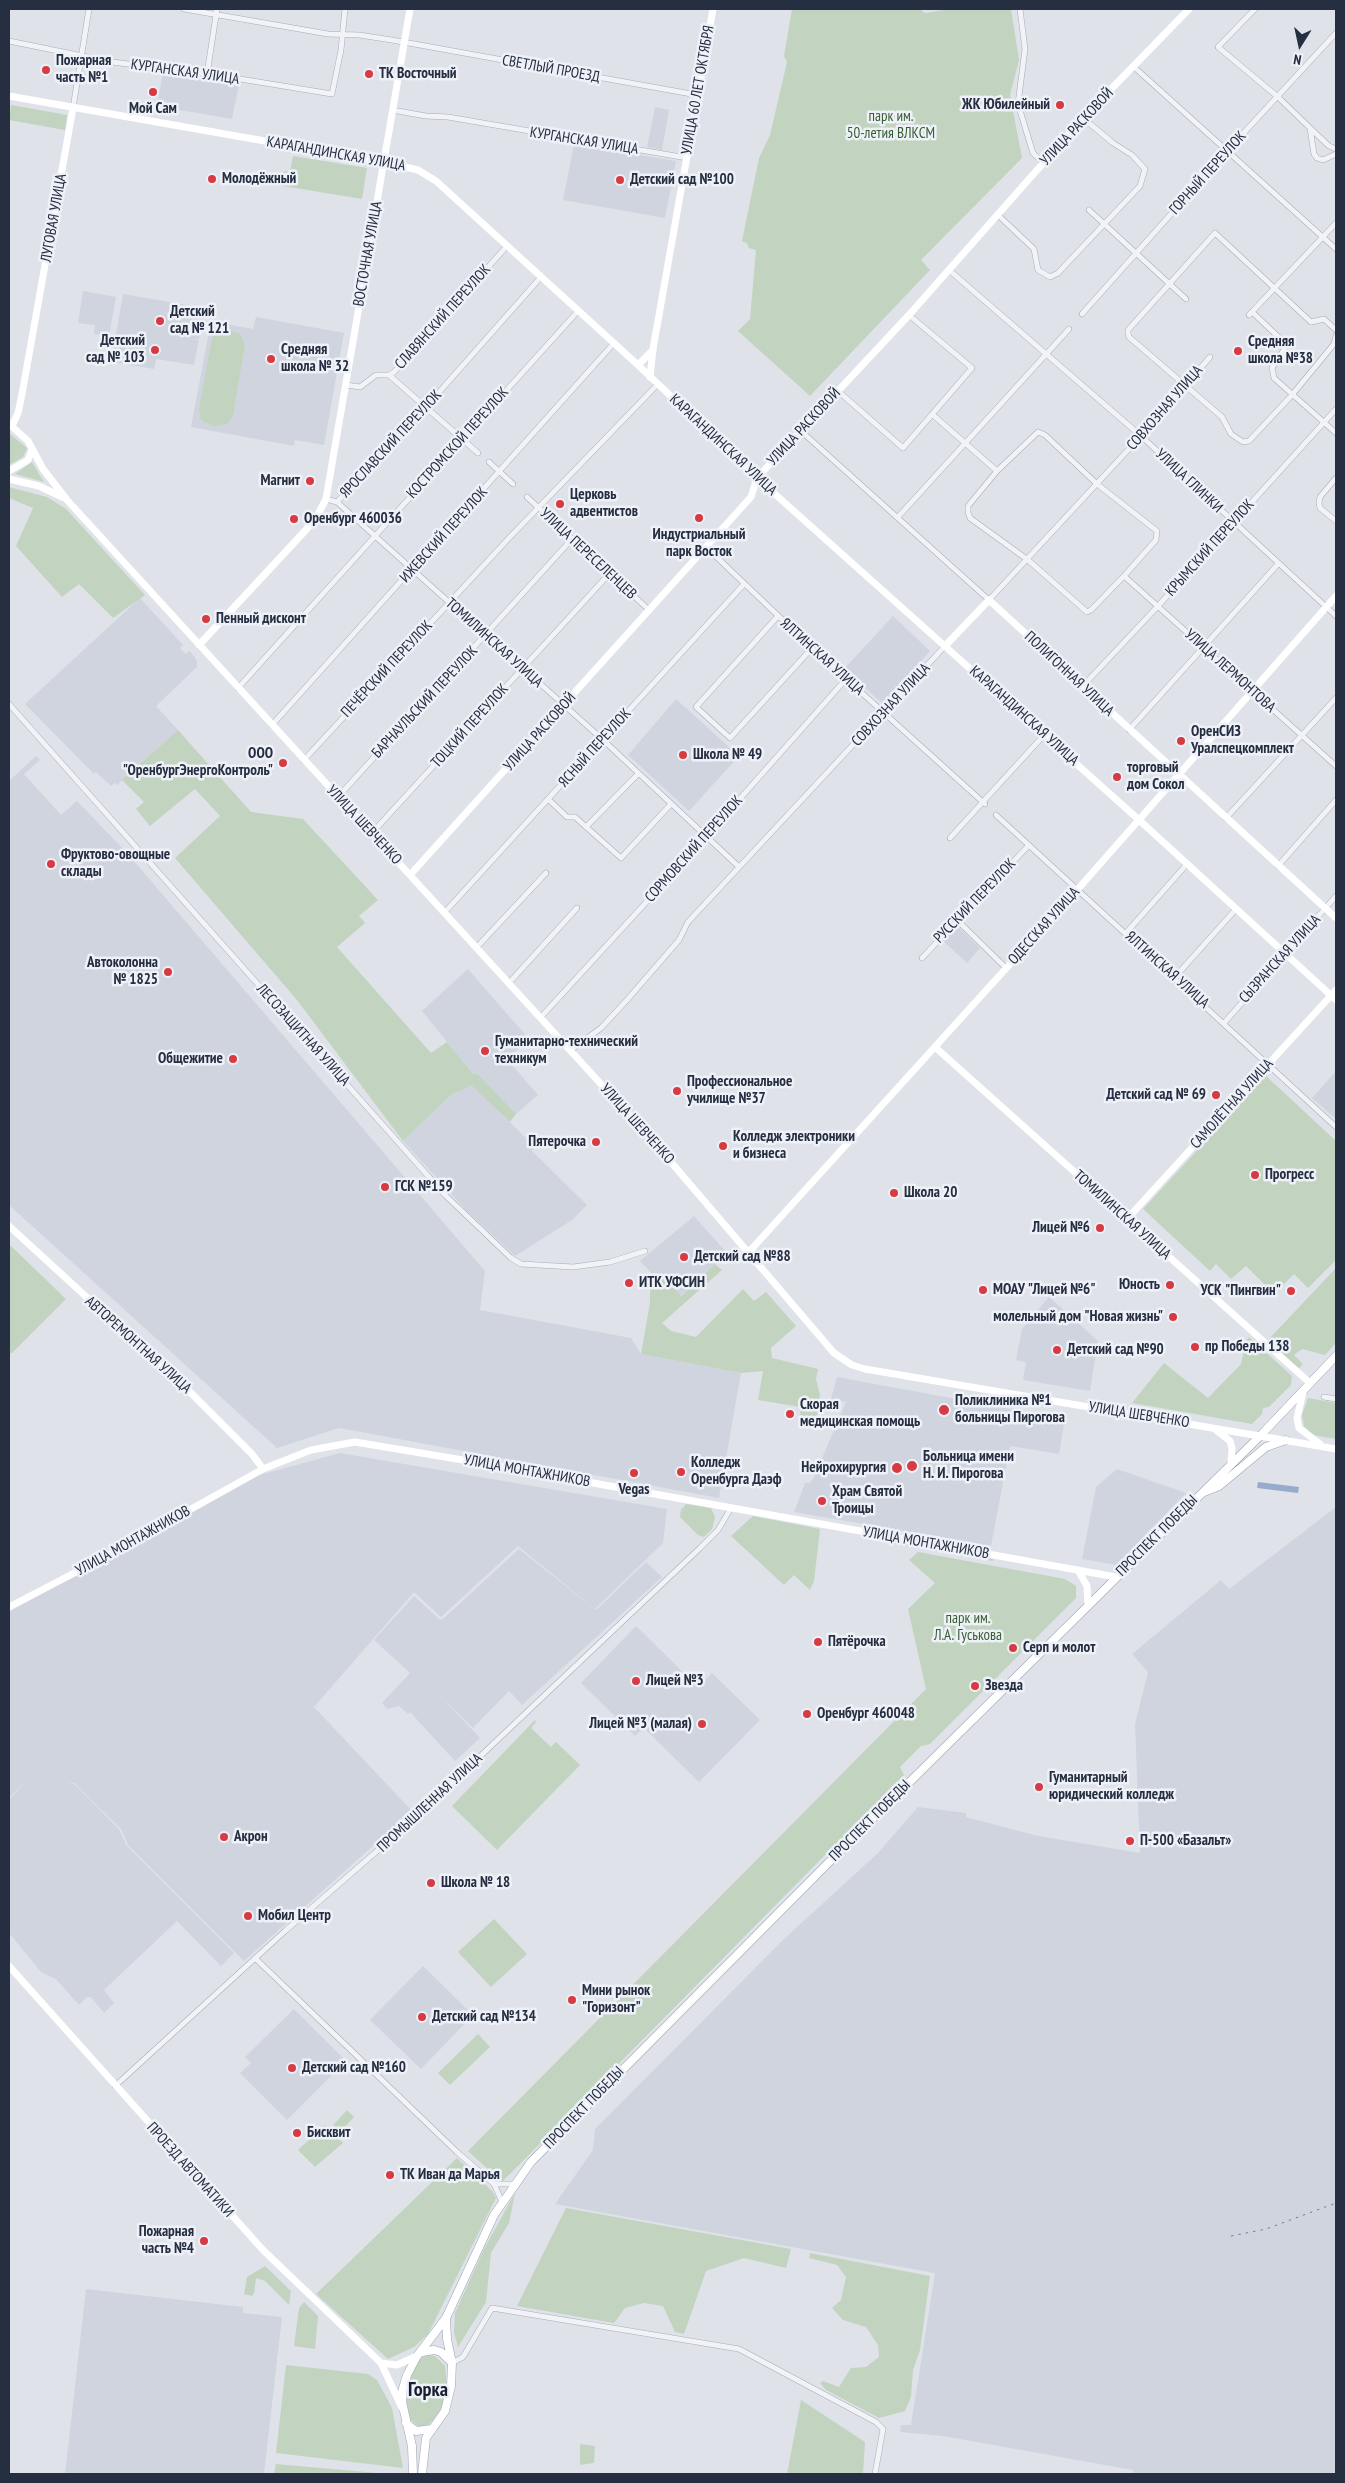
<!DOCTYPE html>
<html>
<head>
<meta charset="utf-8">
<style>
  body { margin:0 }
  #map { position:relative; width:1345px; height:2483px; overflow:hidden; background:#dfe2e9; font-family:"PT Sans Narrow",sans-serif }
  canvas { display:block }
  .frame { position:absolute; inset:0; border:10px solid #262e41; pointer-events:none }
  .north { position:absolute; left:1275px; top:20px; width:50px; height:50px; -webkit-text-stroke:4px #eef1f7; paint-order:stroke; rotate:190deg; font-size:14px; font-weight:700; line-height:20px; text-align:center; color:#262e41 }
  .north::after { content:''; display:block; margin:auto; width:18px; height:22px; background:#262e41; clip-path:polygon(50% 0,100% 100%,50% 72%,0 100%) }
</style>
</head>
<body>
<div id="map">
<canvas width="1345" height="2483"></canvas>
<div class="frame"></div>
<div class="north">N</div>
</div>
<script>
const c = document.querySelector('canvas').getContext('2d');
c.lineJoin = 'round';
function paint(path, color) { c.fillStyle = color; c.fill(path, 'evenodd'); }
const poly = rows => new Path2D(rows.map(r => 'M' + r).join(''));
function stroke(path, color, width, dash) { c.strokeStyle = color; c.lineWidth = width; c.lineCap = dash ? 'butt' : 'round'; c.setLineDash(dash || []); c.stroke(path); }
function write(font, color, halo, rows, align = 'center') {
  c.font = font + ' "PT Sans Narrow",sans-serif'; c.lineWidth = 5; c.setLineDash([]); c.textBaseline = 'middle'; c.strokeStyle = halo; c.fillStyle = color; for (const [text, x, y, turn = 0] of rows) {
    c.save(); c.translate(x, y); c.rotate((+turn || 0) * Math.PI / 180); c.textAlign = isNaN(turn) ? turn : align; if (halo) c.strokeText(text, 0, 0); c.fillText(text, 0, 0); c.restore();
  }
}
const built = poly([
  [163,72,239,85,232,119,157,106],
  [655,107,669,110,662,150,647,147],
  [574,144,676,161,665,218,563,200],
  [83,291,116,297,109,336,94,334,95,325,78,323],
  [123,294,198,307,203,316,199,339,193,339,199,340,194,365,156,359,154,369,111,362],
  [256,317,344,333,324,445,295,440,294,446,191,427,211,321,253,329],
  [140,598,183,645,180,648,185,654,190,651,197,661,197,667,156,706,178,730,117,785,115,783,111,786,96,772,94,774,25,704],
  [893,616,930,651,883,704,844,669],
  [676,699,739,756,689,811,628,755],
  [36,756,40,760,24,774,61,815,77,801,127,853,485,1271,480,1310,631,1338,641,1354,741,1373,719,1498,339,1428,277,1448,9,1205,9,781],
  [956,925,980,948,967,963,942,940],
  [468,969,529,1039,507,1059,538,1095,516,1114,478,1074,473,1074,422,1011],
  [1336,1071,1336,1119,1312,1098],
  [471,1084,524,1136,534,1148,532,1151,587,1205,572,1220,515,1256,465,1209,403,1141,451,1095],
  [694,1216,727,1253,680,1296,662,1274,656,1278,640,1261],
  [1049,1297,1098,1341,1090,1391,1023,1380,1026,1362,1016,1360,1022,1329],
  [837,1377,1065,1419,1059,1454,1010,1446,991,1546,794,1512,805,1483,810,1483,814,1477,846,1402,831,1399],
  [340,1453,667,1509,663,1543,595,1609,518,1546,441,1617,414,1592,314,1707,412,1811,244,1961,128,1845,121,1829,74,1783,68,1783,74,1784,119,1829,126,1845,234,1953,221,1966,177,1921,104,1990,114,2003,104,2013,91,1997,87,1997,79,2005,56,1979,41,1972,9,1933,9,1800,27,1780,9,1798,9,1612,256,1476],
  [1117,1469,1186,1493,1116,1565,1082,1559,1096,1487],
  [1336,1507,1336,2474,1133,2474,1133,2470,943,2436,900,2432,901,2425,911,2425,935,2273,555,2204,593,2150,595,2129,785,1938,878,1853,918,1807,966,1813,966,1817,1038,1836,1140,1853,1135,1724,1148,1672,1132,1654,1221,1580,1229,1589],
  [519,1549,596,1610,646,1562,662,1577,522,1705,509,1691,473,1728,441,1697,480,1738,455,1761,410,1712,408,1714,399,1706,387,1709,382,1703,410,1673,374,1640,414,1596,440,1620,443,1619],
  [636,1626,698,1687,712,1673,760,1720,699,1782,644,1728,635,1736,581,1683],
  [423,1966,473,2015,421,2069,370,2020],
  [294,2009,346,2061,287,2120,240,2073,251,2063,245,2057],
  [86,2289,243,2307,243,2313,282,2317,264,2474,65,2474]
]);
const green = poly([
  [792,9,920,9,925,13,950,9,1011,9,1019,60,1010,95,1022,158,921,260,930,270,810,396,738,331,750,319,756,250,749,248,747,243,742,241,759,158,770,135,787,62,784,56],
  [11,105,67,115,65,130,9,120],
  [293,156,367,168,362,199,271,184,272,176,283,178,284,171,290,172],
  [229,330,240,334,245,345,233,416,227,424,214,426,201,420,199,409,212,338,218,332],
  [9,433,27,448,23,457,9,465],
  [32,462,44,482,15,474],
  [9,487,47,497,66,509,145,595,113,618,79,584,62,597,16,546,33,508,9,498],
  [178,730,251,812,303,819,378,900,359,916,365,923,337,947,431,1053,447,1042,473,1074,478,1074,516,1114,510,1122,471,1085,451,1095,403,1141,297,1000,175,858,220,816,195,789,150,826,136,809,144,802,122,780],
  [1266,1076,1336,1141,1336,1260,1308,1288,1294,1274,1274,1294,1246,1266,1231,1279,1216,1264,1210,1271,1143,1209],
  [9,1244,66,1299,12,1353,9,1353],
  [715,1264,722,1270,662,1323,671,1331,696,1337,743,1289,754,1301,766,1292,796,1326,771,1348,772,1358,818,1369,816,1379,820,1395,817,1419,800,1415,801,1407,758,1400,763,1371,741,1373,641,1354,650,1303,650,1275,652,1274,656,1278,662,1274,681,1296],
  [1336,1268,1336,1343,1325,1355,1302,1349,1294,1355,1303,1364,1298,1369,1268,1340],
  [1249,1337,1292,1376,1291,1385,1269,1407,1263,1408,1262,1414,1252,1424,1132,1403,1164,1363,1208,1398,1241,1364,1246,1341],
  [1308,1398,1336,1403,1336,1439,1313,1435,1304,1426,1302,1415],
  [686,1504,711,1508,715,1517,712,1529,704,1537,698,1535,680,1517,681,1510],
  [753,1516,820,1529,814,1581,810,1590,794,1575,784,1585,731,1536],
  [891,1540,993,1559,993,1561,889,1543],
  [918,1552,1065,1579,1076,1586,1076,1598,930,1744,921,1746,900,1767,904,1775,502,2182,468,2151,926,1689,908,1609,935,1583,909,1560],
  [535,1720,536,1722,531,1728,551,1747,556,1742,580,1765,497,1850,452,1806],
  [494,1919,527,1954,491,1987,458,1952],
  [478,2034,490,2047,450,2085,438,2073],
  [347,2110,354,2117,340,2132,333,2125],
  [325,2125,343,2143,315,2167,298,2150],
  [457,2158,492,2191,496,2198,428,2334,414,2347,388,2359,316,2294],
  [515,2193,509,2223,491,2253,486,2302,458,2347,454,2332,455,2313,484,2249],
  [566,2208,791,2249,786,2268,744,2258,706,2271,684,2334,675,2332,663,2306,644,2303,625,2308,614,2323,517,2306],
  [810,2253,930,2276,920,2350,913,2370,911,2397,905,2411,879,2418,826,2390,820,2383,823,2381,839,2387,851,2368,866,2367,879,2357,878,2345,866,2327,843,2320,832,2308,841,2300,846,2277,837,2265,809,2258],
  [265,2266,291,2291,289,2305,265,2281,256,2278,254,2293,252,2296,244,2294,247,2277],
  [304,2302,318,2316,315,2349,294,2346,299,2308],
  [427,2355,435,2356,445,2366,447,2388,443,2405,435,2418,428,2425,419,2427,410,2419,407,2410,407,2390,409,2380,419,2359],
  [286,2365,368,2374,377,2380,392,2408,403,2468,276,2453],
  [801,2400,865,2442,863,2474,787,2474],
  [580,2444,595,2446,594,2463,580,2465],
  [276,2464,388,2474,274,2474]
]);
const water = poly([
  [1258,1482,1299,1487,1298,1493,1257,1488]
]);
const street = poly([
  [184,9,328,34,359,35,392,40,697,95],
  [1020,9,1025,49,1018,104,1033,153,1043,163],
  [1255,9,1218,47,1278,97,1310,128,1314,154,1317,158,1323,160,1336,154],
  [9,41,112,62,222,76,332,94,341,50,345,9],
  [1134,67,1336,249],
  [207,74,217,9],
  [73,108,89,9],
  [392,110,426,116,448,117,687,158],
  [1310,128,1329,146,1336,149],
  [1089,210,1186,299],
  [998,215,1034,249,1038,270,1050,277,1058,273,1140,186,1145,169,1132,155,1113,143,1083,118],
  [949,270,1141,436,1336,616],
  [1252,312,1287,345,1272,368,1274,378,1336,433],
  [1082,314,1227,151,1336,33],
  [1249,315,1336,223],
  [1336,330,1324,319,1311,322,1215,233,1128,330,1128,333,1129,337,1222,417,1231,434,1243,442,1249,441,1292,395,1334,344,1336,336],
  [389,375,478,453],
  [346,385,360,387,376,375,389,375,394,372,507,246],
  [838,391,903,448,972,368,909,315],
  [933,415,997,471],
  [801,431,989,600,1141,436,1210,357],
  [1038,432,1045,435,1097,484,1157,531,1156,540,1124,576,1091,610,1087,612,1028,560,970,518,968,512,968,506,997,471,1038,432],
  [489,462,513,484],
  [1336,478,1320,497,1319,503,1320,508,1336,521],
  [527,497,649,610],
  [326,499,337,502,426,407,541,277],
  [337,502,602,739,738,866],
  [898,517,1069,329],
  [706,547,812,648,985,804],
  [1124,576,1336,766],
  [778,616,696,707,730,738,812,648],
  [1082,687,1158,606,1336,409],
  [238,688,578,311],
  [9,704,445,1195,511,1258,521,1264,573,1267,610,1262,645,1251],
  [272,725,614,343],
  [1129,730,1278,564],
  [304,760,509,538,658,384],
  [338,797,571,540],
  [549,800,567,817,575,817,621,858,671,804],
  [996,815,1336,1127],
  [1226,818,1336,698],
  [586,827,638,774],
  [372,833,609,574],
  [950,838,1044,735],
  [1278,866,1336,800],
  [445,912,744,584],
  [957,920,1006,968],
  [1126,933,1187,864],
  [477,947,546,873],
  [922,958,1029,845],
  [1175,977,1236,909],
  [509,983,577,908],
  [541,1017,706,837,846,679],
  [1224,1023,1336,896],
  [571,1050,601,1028,627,1000,679,940,688,922,945,646],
  [1324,1397,1336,1399],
  [255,1958,457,2152,494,2184,502,2202],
  [115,2086,285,1931,415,1818,700,1548,718,1530,731,1508],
  [494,2184,514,2184],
  [452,2363,463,2357,492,2308,739,2349,876,2422,883,2429,875,2474]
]);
const secondary = poly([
  [9,96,384,162,418,170,436,181,638,365,757,478,1138,819,1336,1000],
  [638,365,653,350],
  [650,377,653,349,713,9],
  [9,424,28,441,43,469,67,500,653,1141,834,1353,852,1365,865,1369,1336,1449],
  [12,426,18,413,22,394,73,108],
  [9,471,28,460,32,450],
  [9,479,39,486,62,497],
  [199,645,304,532,316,518,326,499,410,9],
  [945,646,989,600,1336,918],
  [410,875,751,497,757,478,767,467,909,315,1083,118,1189,9],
  [935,1047,1310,1383],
  [1127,1219,1336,990],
  [9,1226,190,1392,252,1454,263,1469],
  [748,1253,1078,889,1336,596],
  [1303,1392,1297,1418,1299,1428,1320,1444],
  [1215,1429,1230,1441,1232,1448,1231,1464],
  [1078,1570,1087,1586,1088,1605],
  [9,1607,107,1556,263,1469,311,1450,355,1442,493,1465,1116,1577],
  [9,1966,263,2250,381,2363,402,2408],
  [381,2363,397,2365,417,2356]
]);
const primary = poly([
  [1204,1492,1219,1486,1266,1447,1286,1440],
  [422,2352,434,2350,441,2352,451,2362],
  [406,2423,416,2431,432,2429],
  [413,2474,412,2446,402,2402,402,2392,407,2375,417,2356,446,2318,494,2215,531,2162,858,1833,1260,1436,1336,1356],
  [422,2474,426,2438,445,2411,451,2386,452,2363,447,2339,446,2319]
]);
const rail = poly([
  [1231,2236,1266,2229,1336,2203]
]);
const markers = [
  [46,70,5,"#d73a42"],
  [369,74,5,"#d73a42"],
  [153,92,5,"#d73a42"],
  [1060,105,5,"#d73a42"],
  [212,179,5,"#d73a42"],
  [620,180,5,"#d73a42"],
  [160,321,5,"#d73a42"],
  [155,350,5,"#d73a42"],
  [1238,351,5,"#d73a42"],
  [271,359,5,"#d73a42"],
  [310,481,5,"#d73a42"],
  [560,504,5,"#d73a42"],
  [699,518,5,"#d73a42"],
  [294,519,5,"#d73a42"],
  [206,619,5,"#d73a42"],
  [1181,741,5,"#d73a42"],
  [683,755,5,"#d73a42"],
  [283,763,5,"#d73a42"],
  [1117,777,5,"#d73a42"],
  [51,864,5,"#d73a42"],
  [168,972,5,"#d73a42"],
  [485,1051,5,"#d73a42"],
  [233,1059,5,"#d73a42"],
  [677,1091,5,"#d73a42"],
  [1216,1095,5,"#d73a42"],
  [596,1142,5,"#d73a42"],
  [723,1146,5,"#d73a42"],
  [1255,1175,5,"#d73a42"],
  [385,1187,5,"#d73a42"],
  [894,1193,5,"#d73a42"],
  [1100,1228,5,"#d73a42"],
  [684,1257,5,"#d73a42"],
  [629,1283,5,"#d73a42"],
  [1170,1285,5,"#d73a42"],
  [983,1290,5,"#d73a42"],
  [1291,1291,5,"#d73a42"],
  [1173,1317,5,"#d73a42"],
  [1195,1347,5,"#d73a42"],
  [1057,1350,5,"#d73a42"],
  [944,1410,6,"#d73a42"],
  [790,1414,5,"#d73a42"],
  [912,1466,6,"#d73a42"],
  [897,1468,6,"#d73a42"],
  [681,1472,5,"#d73a42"],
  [634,1473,5,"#d73a42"],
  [822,1501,5,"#d73a42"],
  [818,1642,5,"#d73a42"],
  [1013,1648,5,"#d73a42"],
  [636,1681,5,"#d73a42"],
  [975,1686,5,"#d73a42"],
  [807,1714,5,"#d73a42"],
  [702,1724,5,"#d73a42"],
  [1039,1787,5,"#d73a42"],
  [224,1837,5,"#d73a42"],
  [1130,1841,5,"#d73a42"],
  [431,1883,5,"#d73a42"],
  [248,1916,5,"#d73a42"],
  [572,2000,5,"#d73a42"],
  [422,2017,5,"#d73a42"],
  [292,2068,5,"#d73a42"],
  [297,2133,5,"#d73a42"],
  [390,2175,5,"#d73a42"],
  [204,2241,5,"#d73a42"]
];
const poiNames = [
  ["Пожарная",56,61],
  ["часть №1",56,78],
  ["ТК Восточный",379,74],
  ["ЖК Юбилейный",1050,105,"right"],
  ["Мой Cам",153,109,"center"],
  ["Молодёжный",222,179],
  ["Детский сад №100",630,180],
  ["Детский",170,312],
  ["сад № 121",170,329],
  ["Детский",145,341,"right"],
  ["сад № 103",145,358,"right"],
  ["Средняя",1248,342],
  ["школа №38",1248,359],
  ["Средняя",281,350],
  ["школа № 32",281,367],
  ["Магнит",300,481,"right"],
  ["Церковь",570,495],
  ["адвентистов",570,512],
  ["Оренбург 460036",304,519],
  ["Индустриальный",699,535,"center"],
  ["парк Восток",699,552,"center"],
  ["Пенный дисконт",216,619],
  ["ОренСИЗ",1191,732],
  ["Уралспецкомплект",1191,749],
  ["ООО",273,754,"right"],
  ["\"ОренбургЭнергоКонтроль\"",273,771,"right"],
  ["Школа № 49",693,755],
  ["торговый",1127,768],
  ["дом Сокол",1127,785],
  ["Фруктово-овощные",61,855],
  ["склады",61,872],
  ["Автоколонна",158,963,"right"],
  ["№ 1825",158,980,"right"],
  ["Гуманитарно-технический",495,1042],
  ["техникум",495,1059],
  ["Общежитие",223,1059,"right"],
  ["Профессиональное",687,1082],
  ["училище №37",687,1099],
  ["Детский сад № 69",1206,1095,"right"],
  ["Колледж электроники",733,1137],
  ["и бизнеса",733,1154],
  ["Пятерочка",586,1142,"right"],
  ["Прогресс",1265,1175],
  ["ГСК №159",395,1187],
  ["Школа 20",904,1193],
  ["Лицей №6",1090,1228,"right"],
  ["Детский сад №88",694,1257],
  ["ИТК УФСИН",639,1283],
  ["Юность",1160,1285,"right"],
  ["МОАУ \"Лицей №6\"",993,1290],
  ["УСК \"Пингвин\"",1281,1291,"right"],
  ["молельный дом \"Новая жизнь\"",1163,1317,"right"],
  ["пр Победы 138",1205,1347],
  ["Детский сад №90",1067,1350],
  ["Поликлиника №1",955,1401],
  ["больницы Пирогова",955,1418],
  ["Скорая",800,1405],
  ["медицинская помощь",800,1422],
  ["Больница имени",923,1457],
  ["Н. И. Пирогова",923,1474],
  ["Колледж",691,1463],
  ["Оренбурга Даэф",691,1480],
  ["Нейрохирургия",886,1468,"right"],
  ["Vegas",634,1490,"center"],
  ["Храм Святой",832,1492],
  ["Троицы",832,1509],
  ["Пятёрочка",828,1642],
  ["Серп и молот",1023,1648],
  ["Лицей №3",646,1681],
  ["Звезда",985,1686],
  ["Оренбург 460048",817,1714],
  ["Лицей №3 (малая)",692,1724,"right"],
  ["Гуманитарный",1049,1778],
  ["юридический колледж",1049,1795],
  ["Акрон",234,1837],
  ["П-500 «Базальт»",1140,1841],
  ["Школа № 18",441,1883],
  ["Мобил Центр",258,1916],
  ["Мини рынок",582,1991],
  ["\"Горизонт\"",582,2008],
  ["Детский сад №134",432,2017],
  ["Детский сад №160",302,2068],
  ["Бисквит",307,2133],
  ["ТК Иван да Марья",400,2175],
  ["Пожарная",194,2232,"right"],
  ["часть №4",194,2249,"right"]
];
const streetNames = [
  ["СВЕТЛЫЙ ПРОЕЗД",551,69,10],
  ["КУРГАНСКАЯ УЛИЦА",185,72,8],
  ["УЛИЦА 60 ЛЕТ ОКТЯБРЯ",698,90,-80],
  ["УЛИЦА РАСКОВОЙ",1077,127,-47],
  ["КУРГАНСКАЯ УЛИЦА",584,141,9],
  ["КАРАГАНДИНСКАЯ УЛИЦА",336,154,10],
  ["ГОРНЫЙ ПЕРЕУЛОК",1208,173,-48],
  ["ЛУГОВАЯ УЛИЦА",54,218,-80],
  ["ВОСТОЧНАЯ УЛИЦА",368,254,-80],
  ["СЛАВЯНСКИЙ ПЕРЕУЛОК",443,317,-48],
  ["СОВХОЗНАЯ УЛИЦА",1165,408,-49],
  ["УЛИЦА РАСКОВОЙ",804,427,-47],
  ["КОСТРОМСКОЙ ПЕРЕУЛОК",458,443,-48],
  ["ЯРОСЛАВСКИЙ ПЕРЕУЛОК",391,444,-47],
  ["КАРАГАНДИНСКАЯ УЛИЦА",723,445,43],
  ["УЛИЦА ГЛИНКИ",1189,481,43],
  ["ИЖЕВСКИЙ ПЕРЕУЛОК",444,535,-48],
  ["КРЫМСКИЙ ПЕРЕУЛОК",1210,548,-48],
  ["УЛИЦА ПЕРЕСЕЛЕНЦЕВ",588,554,43],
  ["ТОМИЛИНСКАЯ УЛИЦА",494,643,42],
  ["ЯЛТИНСКАЯ УЛИЦА",822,657,42],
  ["ПЕЧЁРСКИЙ ПЕРЕУЛОК",387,669,-47],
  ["УЛИЦА ЛЕРМОНТОВА",1230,671,42],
  ["ПОЛИГОННАЯ УЛИЦА",1069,674,43],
  ["БАРНАУЛЬСКИЙ ПЕРЕУЛОК",425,702,-47],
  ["СОВХОЗНАЯ УЛИЦА",891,705,-47],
  ["КАРАГАНДИНСКАЯ УЛИЦА",1024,716,42],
  ["ТОЦКИЙ ПЕРЕУЛОК",470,726,-48],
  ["УЛИЦА РАСКОВОЙ",540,732,-48],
  ["ЯСНЫЙ ПЕРЕУЛОК",595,748,-48],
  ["УЛИЦА ШЕВЧЕНКО",364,825,47],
  ["СОРМОВСКИЙ ПЕРЕУЛОК",694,849,-48],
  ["РУССКИЙ ПЕРЕУЛОК",975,901,-46],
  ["ОДЕССКАЯ УЛИЦА",1044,926,-48],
  ["СЫЗРАНСКАЯ УЛИЦА",1280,959,-48],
  ["ЯЛТИНСКАЯ УЛИЦА",1167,970,42],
  ["ЛЕСОЗАЩИТНАЯ УЛИЦА",303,1035,48],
  ["САМОЛЁТНАЯ УЛИЦА",1232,1104,-48],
  ["УЛИЦА ШЕВЧЕНКО",637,1124,48],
  ["ТОМИЛИНСКАЯ УЛИЦА",1122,1215,42],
  ["АВТОРЕМОНТНАЯ УЛИЦА",138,1345,42],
  ["УЛИЦА ШЕВЧЕНКО",1139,1415,9],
  ["УЛИЦА МОНТАЖНИКОВ",527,1471,10],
  ["ПРОСПЕКТ ПОБЕДЫ",1157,1536,-45],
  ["УЛИЦА МОНТАЖНИКОВ",133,1541,-29],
  ["УЛИЦА МОНТАЖНИКОВ",926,1543,10],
  ["ПРОМЫШЛЕННАЯ УЛИЦА",430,1803,-43],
  ["ПРОСПЕКТ ПОБЕДЫ",870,1821,-45],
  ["ПРОСПЕКТ ПОБЕДЫ",584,2108,-46],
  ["ПРОЕЗД АВТОМАТИКИ",190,2170,48]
];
const parkNames = [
  ["парк им.",891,117],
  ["50-летия ВЛКСМ",891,134],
  ["парк им.",968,1619],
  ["Л.А. Гуськова",968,1636]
];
const districtNames = [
  ["Горка",428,2390]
];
paint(built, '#d0d4de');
paint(green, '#c2d4bf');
paint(water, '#97abcc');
stroke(street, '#a8acb7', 6);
stroke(primary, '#9da4b6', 9);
stroke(street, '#f2f3f7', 5);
stroke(secondary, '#fff', 7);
stroke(primary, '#fff', 8);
stroke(rail, '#777f94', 1, [2.5, 5]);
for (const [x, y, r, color] of markers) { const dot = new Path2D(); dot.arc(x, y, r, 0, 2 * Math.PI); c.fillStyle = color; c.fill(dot); stroke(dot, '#eef1f7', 2); }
write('bold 15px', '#262e41', '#eef1f7', poiNames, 'left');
write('15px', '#262e41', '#eef1f7', streetNames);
write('15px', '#375e33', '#eef1f7', parkNames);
write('bold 20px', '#191f32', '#eef1f7', districtNames);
</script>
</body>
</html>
